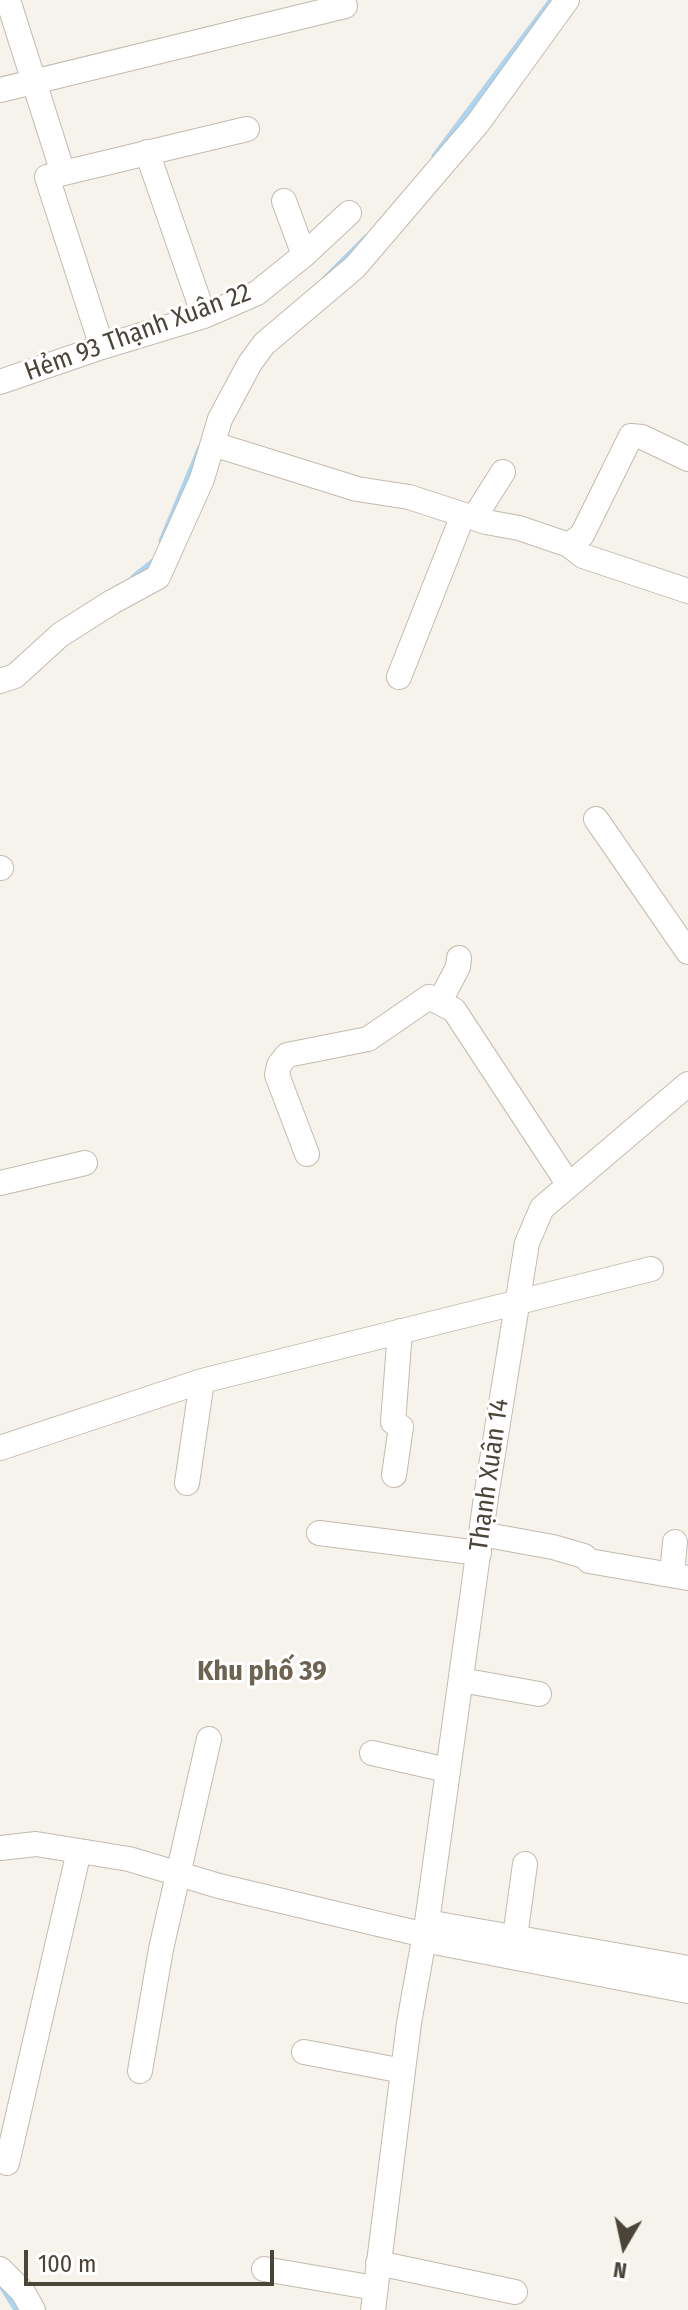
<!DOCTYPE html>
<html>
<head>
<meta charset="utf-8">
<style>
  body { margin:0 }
  #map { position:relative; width:688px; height:2310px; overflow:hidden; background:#f6f3ec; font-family:"Fira Sans Condensed",sans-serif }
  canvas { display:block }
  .north { position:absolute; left:584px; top:2206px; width:80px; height:80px; -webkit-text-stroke:6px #fff; paint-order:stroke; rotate:189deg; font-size:22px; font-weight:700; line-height:32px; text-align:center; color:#4b4439 }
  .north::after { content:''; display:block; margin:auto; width:28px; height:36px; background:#4b4439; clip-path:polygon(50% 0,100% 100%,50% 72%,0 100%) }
  .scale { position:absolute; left:24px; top:2250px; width:250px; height:36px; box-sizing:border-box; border:4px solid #4b4439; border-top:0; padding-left:10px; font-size:24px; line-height:28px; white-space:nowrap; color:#4b4439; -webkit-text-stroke:6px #fff; paint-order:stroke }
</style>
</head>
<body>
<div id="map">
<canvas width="688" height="2310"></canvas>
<div class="north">N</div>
<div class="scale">100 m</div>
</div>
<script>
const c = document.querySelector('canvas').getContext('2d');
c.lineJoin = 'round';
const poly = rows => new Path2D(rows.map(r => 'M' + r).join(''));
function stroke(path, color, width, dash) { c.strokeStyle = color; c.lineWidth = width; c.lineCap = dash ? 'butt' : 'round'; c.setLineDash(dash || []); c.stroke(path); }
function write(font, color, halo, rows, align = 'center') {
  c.font = font + ' "Fira Sans Condensed",sans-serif'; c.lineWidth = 6; c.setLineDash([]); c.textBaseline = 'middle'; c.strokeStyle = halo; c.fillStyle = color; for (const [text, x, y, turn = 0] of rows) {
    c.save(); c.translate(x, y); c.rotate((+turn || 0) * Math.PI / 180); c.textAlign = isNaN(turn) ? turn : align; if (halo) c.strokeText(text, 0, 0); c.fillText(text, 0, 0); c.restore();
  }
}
const stream = poly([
  [434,156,551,0],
  [325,278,366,237],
  [161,541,200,447],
  [133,577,153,561],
  [1,2286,16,2310]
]);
const minor = poly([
  [8,0,63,173],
  [0,90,345,6],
  [147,152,204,316],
  [304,255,349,213],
  [102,347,47,177,247,129],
  [0,382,102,347,204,316,257,293,304,255,284,201],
  [213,444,357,489,409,497,486,522,519,528,569,545,583,556,688,591],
  [474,518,503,472],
  [569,545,582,535,631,436,642,437,688,459],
  [399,677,463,515],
  [0,681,15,676,60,635,112,602,158,577,202,479,220,419,250,363,264,344,355,267,478,123,567,0],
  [596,819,688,952],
  [0,868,1,868],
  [440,1001,458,967,459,958],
  [307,1154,277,1075,279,1065,287,1055,368,1039,429,997,454,1010,569,1185],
  [0,1183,85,1163],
  [0,1448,202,1381,651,1269],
  [394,1475,401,1427,393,1422,400,1331],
  [187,1483,202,1381],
  [319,1533,479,1553],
  [481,1534,553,1547,584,1556,589,1561,688,1578],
  [672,1575,675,1542],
  [461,1680,539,1694],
  [372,1753,447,1770],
  [0,1848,36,1844,129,1859,219,1886,425,1935],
  [427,1922,688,1968],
  [515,1937,525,1864],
  [424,1940,688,1991],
  [304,2052,403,2071],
  [140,2071,161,1949,209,1739],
  [7,2163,79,1851],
  [378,2263,515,2292],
  [0,2269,23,2292,33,2310],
  [264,2269,375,2288],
  [373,2310,409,2023,427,1922,486,1497,527,1243,542,1208,688,1084]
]);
const streetNames = [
  ["Hẻm 93 Thạnh Xuân 22",138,333,-20],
  ["Thạnh Xuân 14",490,1475,-82]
];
const neighbourhoodNames = [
  ["Khu phố 39",262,1672]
];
stroke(stream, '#a9d4f2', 5);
stroke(minor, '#c2bbae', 26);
stroke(minor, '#fff', 24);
write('26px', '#4b4439', '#fff', streetNames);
write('bold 28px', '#6e6250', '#fff', neighbourhoodNames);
</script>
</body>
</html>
